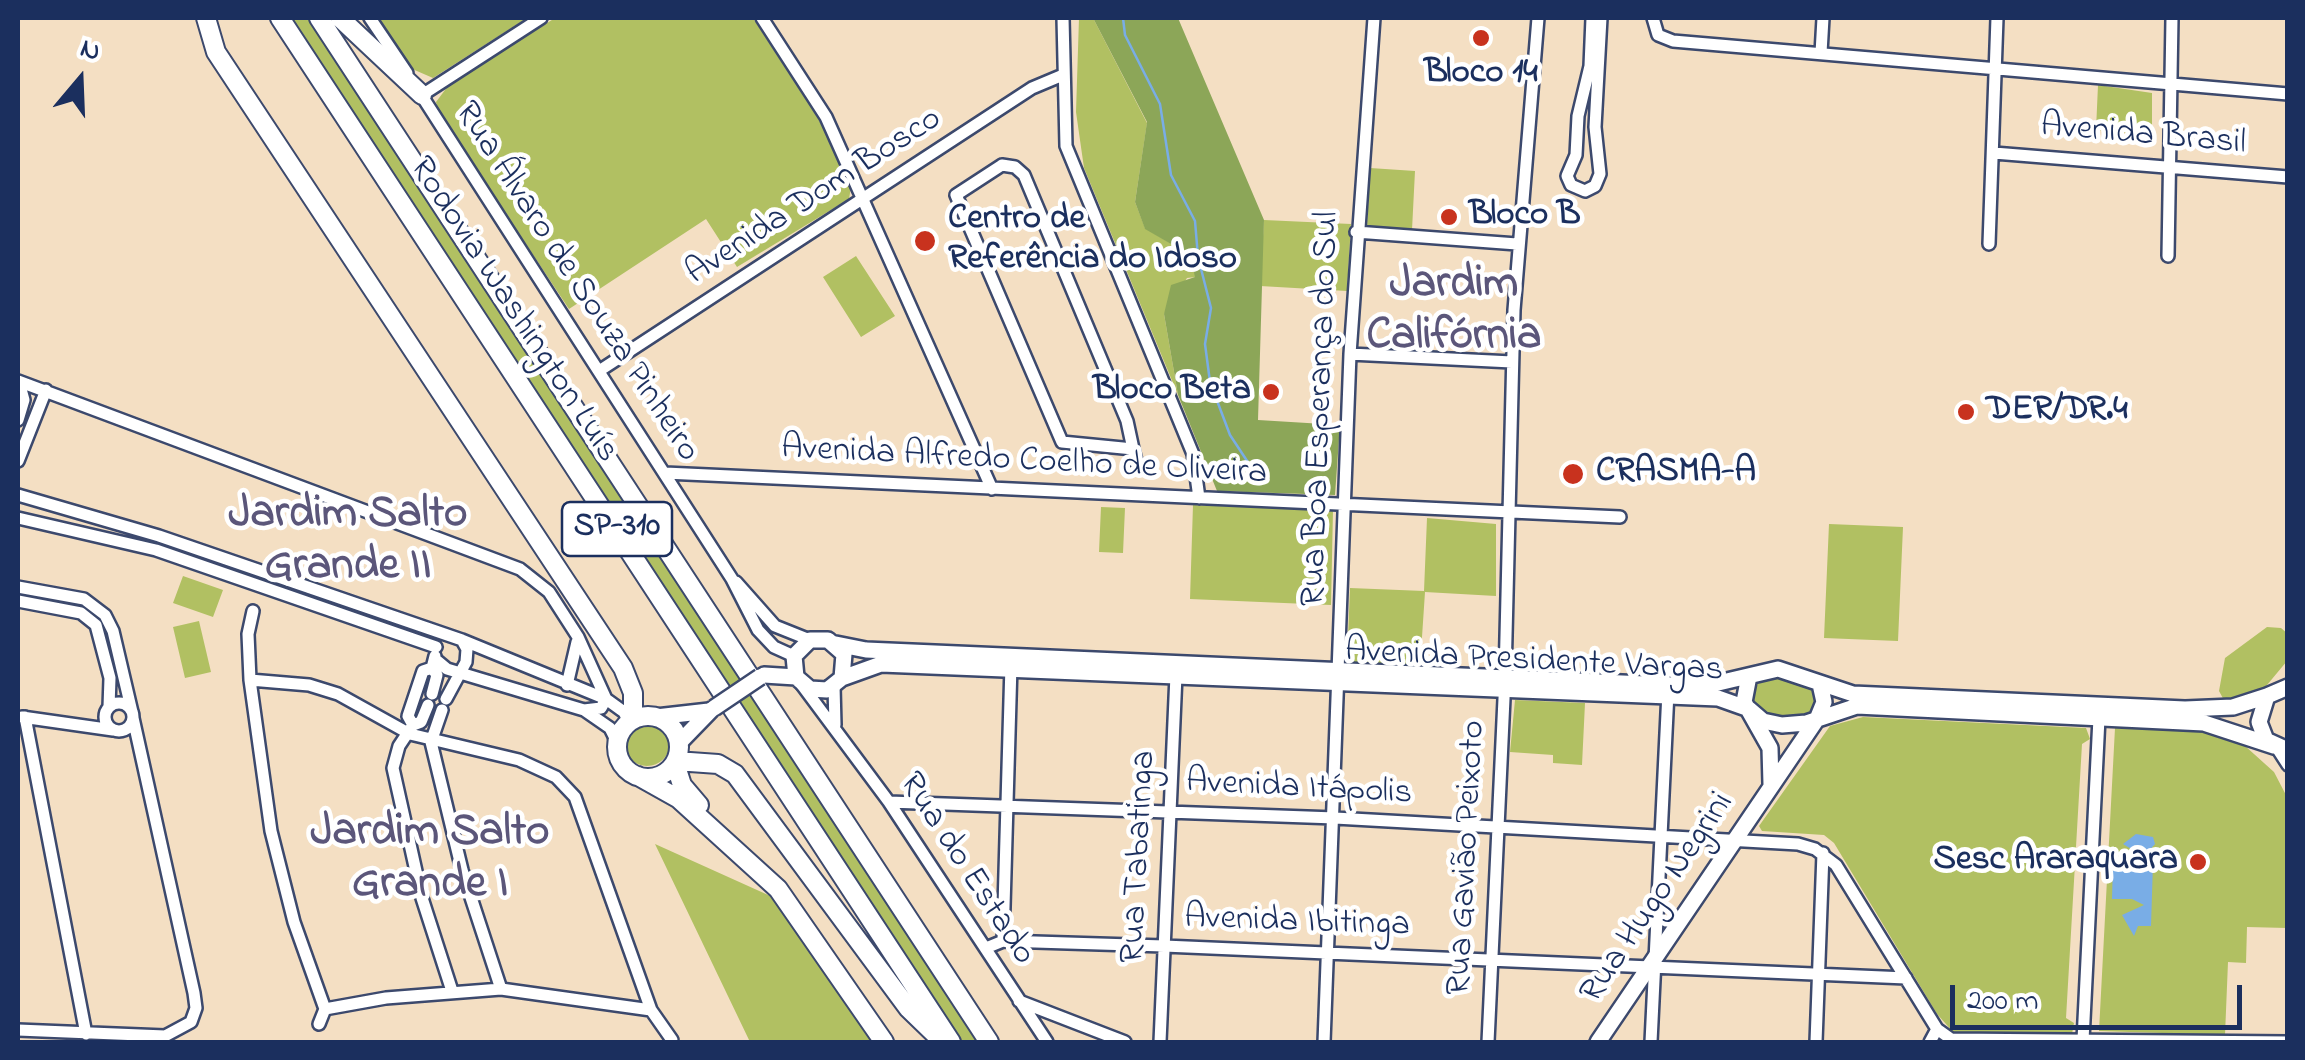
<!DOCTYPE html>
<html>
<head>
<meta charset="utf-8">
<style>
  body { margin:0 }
  #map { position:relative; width:2305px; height:1060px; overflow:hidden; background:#f4dfc3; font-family:"Indie Flower",sans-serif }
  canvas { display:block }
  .frame { position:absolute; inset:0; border:20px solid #1b2f5e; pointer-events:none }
  .north { position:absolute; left:30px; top:30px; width:100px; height:100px; -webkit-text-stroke:8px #fff; paint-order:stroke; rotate:19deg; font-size:28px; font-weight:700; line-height:40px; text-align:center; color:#1b2f5e }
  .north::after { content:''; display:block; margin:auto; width:35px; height:45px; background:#1b2f5e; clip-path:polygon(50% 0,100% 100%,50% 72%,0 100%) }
  .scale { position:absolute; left:1950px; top:985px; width:292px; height:45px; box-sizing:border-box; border:5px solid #1b2f5e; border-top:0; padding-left:12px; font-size:30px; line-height:35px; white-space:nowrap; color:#1b2f5e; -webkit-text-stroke:8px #fff; paint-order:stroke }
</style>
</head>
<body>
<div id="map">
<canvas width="2305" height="1060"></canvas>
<div class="frame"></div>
<div class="north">N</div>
<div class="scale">200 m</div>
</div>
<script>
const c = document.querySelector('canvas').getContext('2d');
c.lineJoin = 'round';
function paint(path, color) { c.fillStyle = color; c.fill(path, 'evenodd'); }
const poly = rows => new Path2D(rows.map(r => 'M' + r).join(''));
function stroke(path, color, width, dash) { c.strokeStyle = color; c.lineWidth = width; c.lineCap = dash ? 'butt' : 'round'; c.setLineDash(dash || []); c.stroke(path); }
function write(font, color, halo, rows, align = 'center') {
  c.font = font + ' "Indie Flower",sans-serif'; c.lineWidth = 9; c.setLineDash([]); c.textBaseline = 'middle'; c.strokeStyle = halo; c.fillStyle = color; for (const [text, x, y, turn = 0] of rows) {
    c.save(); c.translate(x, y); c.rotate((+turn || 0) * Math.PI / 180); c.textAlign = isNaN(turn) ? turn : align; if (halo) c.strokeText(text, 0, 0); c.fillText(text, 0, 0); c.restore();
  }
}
const green = poly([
  [286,18,312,18,984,1042,957,1042],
  [377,18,527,18,433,78,410,68],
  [555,18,753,18,818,118,851,187,849,199,737,267,706,219,569,309,438,112,436,102,448,86],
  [1079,18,1093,18,1147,123,1135,202,1145,228,1190,255,1196,277,1187,278,1164,314,1178,395,1084,168,1076,112],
  [2098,85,2152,93,2152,135,2096,130],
  [1370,168,1415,171,1412,230,1367,227],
  [1264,220,1351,224,1347,291,1260,286],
  [856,256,895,316,861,337,823,277],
  [1193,505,1333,510,1331,605,1190,599],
  [1101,507,1125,508,1123,553,1099,552],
  [1427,518,1496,524,1496,596,1425,592,1420,667,1347,662,1350,588,1424,591],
  [1829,524,1903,527,1898,641,1824,638],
  [183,576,223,590,213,617,173,603],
  [199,621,211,672,185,678,173,627],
  [2267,627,2281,628,2288,634,2287,661,2262,691,2225,702,2219,691,2225,658],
  [1765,676,1794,676,1816,690,1817,707,1808,718,1767,718,1752,702,1754,684],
  [1515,700,1585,703,1582,765,1553,763,1553,755,1510,752],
  [1863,717,2086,728,2090,739,2082,744,2066,1018,2074,1023,2072,1034,1954,1033,1937,1014,1834,843,1824,835,1762,831,1759,826,1830,726],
  '624 743a23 23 0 1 1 46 0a23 23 0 1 1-46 0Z',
  [2115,728,2202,730,2244,745,2274,772,2287,797,2287,928,2247,927,2246,963,2228,962,2225,1035,2099,1031],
  [655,844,777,899,876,1042,750,1042]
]);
const forest = poly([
  [1093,18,1178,18,1264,220,1258,420,1340,425,1335,495,1217,491,1178,395,1164,314,1171,285,1195,277,1190,255,1145,229,1135,202,1147,122]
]);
const water = poly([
  [2136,834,2153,837,2155,844,2147,853,2153,863,2151,926,2138,926,2134,936,2122,915,2144,905,2132,899,2112,899,2113,863,2132,864,2146,858,2123,844]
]);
const stream = poly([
  [1123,18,1125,35,1160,104,1171,175,1195,221,1198,257,1211,308,1205,344,1210,382,1230,435,1259,479]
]);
const minor = poly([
  [370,18,407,73],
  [762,18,826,117,992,489],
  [1063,18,1066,146,1193,454,1199,498],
  [1592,18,1590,66,1578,116,1576,155,1567,176,1571,185,1585,191,1595,186,1600,174,1595,127,1601,18],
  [1653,18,1658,35,1673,41,2288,94],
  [1821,53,1823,18],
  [420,93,732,579,758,630,774,647,794,656],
  [422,95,541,18],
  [1994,153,2288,177],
  [1002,165,1015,167,1024,175,1127,421,1133,449,1062,442,956,195,1002,165],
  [1356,232,1517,244],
  [1989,244,1997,18],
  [2168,256,2172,18],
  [1350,354,1512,362],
  [599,371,1032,88,1063,75],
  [18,381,520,569,549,592,578,637,606,699,601,708,584,710],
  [18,420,24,400,19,382],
  [1133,449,1138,468],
  [18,461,46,390],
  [665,473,1620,517],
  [18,495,159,536,462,640,606,699,624,712,629,722],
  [18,518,156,550,436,647],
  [736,582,775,626,810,640],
  [18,587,84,599,105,615,113,631,132,712],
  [18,601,81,613,96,625,110,678,109,707],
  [253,611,248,634,250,680,271,831,294,922,325,1009],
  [435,659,447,669,584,710,610,728,617,742],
  [432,668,437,675,432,694],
  [250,680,309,685,338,694,410,734,519,760,556,777,575,797,651,1010,672,1040],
  [567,685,577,642],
  [802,685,889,802,1047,1042],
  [834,686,835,725],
  [446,699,466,662,467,649,462,640],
  '105 717a14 14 0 1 1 28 0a14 14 0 1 1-28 0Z',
  [428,705,421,722,413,725,399,746,393,768,422,898,452,991],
  [442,710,431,742,462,870,501,989],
  [22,717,113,730],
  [25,717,86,1034],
  [413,725,408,716,423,671,432,668,435,656],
  [2277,748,2288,765],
  [889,802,1335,818,1798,844,1815,849,1836,865,1937,1029,1951,1039,2288,1042],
  [1003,941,1011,665],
  [986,948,1003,941,1164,946,1906,978],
  [1019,1001,1125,1042],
  [325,1009,386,998,501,989,651,1010],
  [319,1024,325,1009],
  [18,1030,165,1036,191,1022,196,1008,194,993,133,718],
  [2083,1040,2099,718],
  [1160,1042,1176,675],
  [1324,1042,1350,354,1374,18],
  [1488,1042,1505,677,1514,310,1538,18],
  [1651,1042,1668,692],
  [1816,1042,1823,853],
  [1930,1042,1937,1029]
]);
const major = poly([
  [836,644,866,650,1668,685,1714,684,1778,669,1853,694,2185,709,2233,707,2267,696],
  [764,675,796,677,810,689,827,690,842,678,844,654,828,640,810,640,794,656,796,677],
  [1749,676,1744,702,1770,748,1771,784],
  [842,678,881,664,1718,698,1749,709,1763,721,1782,725,1806,723,1857,706,2204,723,2274,746],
  [2288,687,2267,696,2259,722,2266,740,2288,750],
  [656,717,709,711],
  [679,743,711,710],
  [1598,1042,1817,719,1824,702,1820,684]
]);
const highway = poly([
  [206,18,216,52,623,668,633,693,633,720],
  [280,18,951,1042],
  [319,18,989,1042],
  [340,18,422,95],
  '617 747a31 31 0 1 1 62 0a31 31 0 1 1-62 0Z',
  [676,761,718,764,735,774,908,1008,938,1037],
  [675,763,682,785,699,805],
  [638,776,679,799,778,889,884,1042]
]);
const majorBridge = poly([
  [714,708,760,677]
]);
const markers = [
  [1481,38,10,"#c8321e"],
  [1449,217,10,"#c8321e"],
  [925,241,12,"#c8321e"],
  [1271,392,10,"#c8321e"],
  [1966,412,10,"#c8321e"],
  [1573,474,12,"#c8321e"],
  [2198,862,10,"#c8321e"]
];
const shields = [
  [617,529,110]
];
const shieldNames = [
  ["SP-310",617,529]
];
const poiNames = [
  ["Bloco 14",1481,75,"center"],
  ["Bloco B",1469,217],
  ["Centro de",948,221],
  ["Referência do Idoso",948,261],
  ["Bloco Beta",1251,392,"right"],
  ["DER/DR.4",1986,412],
  ["CRASMA-A",1596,474],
  ["Sesc Araraquara",2178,862,"right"]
];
const streetNames = [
  ["Avenida Brasil",2143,137,5],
  ["Avenida Dom Bosco",815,198,-33],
  ["Rua Álvaro de Souza Pinheiro",575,283,57],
  ["Rodovia Washington Luís",512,311,57],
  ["Rua Boa Esperança do Sul",1323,409,-88],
  ["Avenida Alfredo Coelho de Oliveira",1024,463,3],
  ["Avenida Presidente Vargas",1534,663,3],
  ["Avenida Itápolis",1299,790,3],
  ["Rua Tabatinga",1141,857,-87],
  ["Rua Gavião Peixoto",1469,858,-87],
  ["Rua do Estado",965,870,57],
  ["Rua Hugo Negrini",1659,899,-56],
  ["Avenida Ibitinga",1297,924,2]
];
const districtNames = [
  ["Jardim",1454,288],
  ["Califórnia",1454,340],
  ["Jardim Salto",348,518],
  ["Grande II",348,570],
  ["Jardim Salto",430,836],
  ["Grande I",430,888]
];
paint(green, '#b1c062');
paint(forest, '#8ca658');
paint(water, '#79ade6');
stroke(stream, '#79ade6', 2.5);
stroke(minor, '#3c496d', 16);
stroke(major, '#3c496d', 20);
stroke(highway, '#3c496d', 22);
stroke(minor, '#fff', 11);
stroke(major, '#fff', 15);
stroke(highway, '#fff', 18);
stroke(majorBridge, '#3c496d', 20, []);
stroke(majorBridge, '#fff', 15);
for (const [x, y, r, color] of markers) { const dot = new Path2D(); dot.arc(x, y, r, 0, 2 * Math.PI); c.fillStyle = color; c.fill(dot); stroke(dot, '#fff', 4); }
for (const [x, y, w] of shields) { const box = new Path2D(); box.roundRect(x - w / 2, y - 27, w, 54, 8); c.fillStyle = '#fff'; c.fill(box); stroke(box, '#1b2f5e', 2.5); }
write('bold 32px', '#1b2f5e', null, shieldNames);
write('bold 35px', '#1b2f5e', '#fff', poiNames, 'left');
write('35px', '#1b2f5e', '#fff', streetNames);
write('bold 45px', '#5b567a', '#fff', districtNames);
</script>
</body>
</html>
